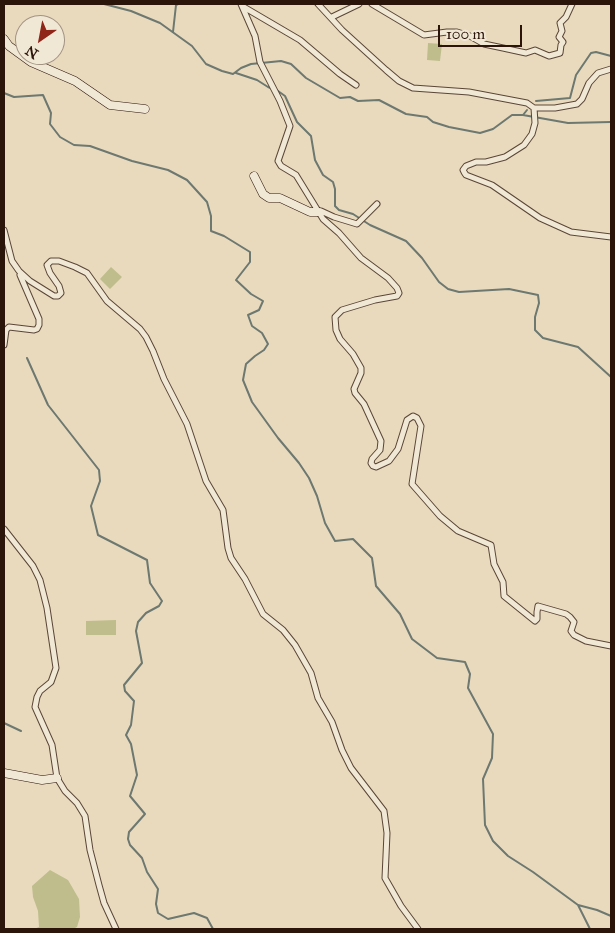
<!DOCTYPE html>
<html>
<head>
<meta charset="utf-8">
<style>
  body { margin:0 }
  #map { position:relative; width:615px; height:933px; overflow:hidden; background:#e9dabe; font-family:"IM FELL Great Primer",serif }
  canvas { display:block }
  .frame { position:absolute; inset:0; border:5px solid #2b1409; pointer-events:none }
  .north { position:absolute; left:15px; top:15px; width:50px; height:50px; box-sizing:border-box; background:#f1e7d5; border:1px solid #a29383; border-radius:50%; rotate:213deg; font-size:14px; font-weight:700; line-height:20px; text-align:center; color:#2b1409 }
  .north::after { content:''; display:block; margin:auto; width:18px; height:22px; background:#8f2418; clip-path:polygon(50% 0,100% 100%,50% 72%,0 100%) }
  .scale { position:absolute; left:438px; top:25px; width:84px; height:22px; box-sizing:border-box; border:2px solid #2b1409; border-top:0; padding-left:6px; font-size:15px; line-height:18px; white-space:nowrap; color:#2b1409; -webkit-text-stroke:4px #f1e7d5; paint-order:stroke }
</style>
</head>
<body>
<div id="map">
<canvas width="615" height="933"></canvas>
<div class="frame"></div>
<div class="north">N</div>
<div class="scale">100 m</div>
</div>
<script>
const c = document.querySelector('canvas').getContext('2d');
c.lineJoin = 'round';
function paint(path, color) { c.fillStyle = color; c.fill(path, 'evenodd'); }
const poly = rows => new Path2D(rows.map(r => 'M' + r).join(''));
function stroke(path, color, width, dash) { c.strokeStyle = color; c.lineWidth = width; c.lineCap = dash ? 'butt' : 'round'; c.setLineDash(dash || []); c.stroke(path); }
const green = poly([
  [428,43,442,44,440,61,427,60],
  [111,267,122,277,110,289,100,279],
  [116,620,116,635,86,635,86,621],
  [50,870,68,880,79,899,80,917,77,927,73,929,34,929,39,927,38,911,33,897,32,886]
]);
const stream = poly([
  [104,4,131,11,160,23,192,46,206,64,222,71,233,74,241,68,251,64,281,61,291,64,306,78,340,98,350,97,358,101,379,100,406,114,427,117,433,122,449,127,480,133,493,129,512,115,523,115,568,123,611,122],
  [173,32,176,5,178,4],
  [236,73,257,80,268,87,278,91,285,96,297,122,311,136,315,160,323,175,333,182,335,189,335,206,339,210,353,214,370,225,406,241,422,258,439,282,448,289,459,292,509,289,538,295,539,303,535,317,535,330,543,338,578,347,611,377],
  [4,93,14,97,43,95,51,113,50,124,60,137,74,145,90,146,132,161,168,170,187,180,207,202,211,216,211,231,224,236,250,252,250,262,236,280,251,294,263,301,259,310,248,315,252,326,262,333,268,344,264,350,255,356,246,364,243,380,252,402,278,438,299,463,309,478,317,496,325,523,335,541,353,539,372,558,376,586,400,614,412,639,437,658,465,662,470,674,468,688,493,734,492,758,483,779,485,825,493,841,508,856,533,872,578,905,590,929],
  [536,101,570,98,576,75,591,53,596,52,611,56],
  [523,115,527,110],
  [27,358,48,405,99,470,100,481,91,506,98,535,147,560,150,583,162,601,159,606,146,613,138,622,136,631,142,663,124,685,125,691,134,701,131,725,126,735,131,744,137,775,130,796,145,814,129,832,128,839,130,845,142,858,147,872,158,889,156,904,158,913,168,919,194,913,207,918,213,929],
  [4,723,21,731],
  [578,905,597,910,611,916]
]);
const street = poly([
  [241,4,255,36,260,62,280,101,290,126,278,161,281,166,296,175,323,219,339,233,361,258,388,278,397,288,399,293,397,296,375,300,342,310,335,317,336,330,340,339,353,354,361,368,361,373,354,389,355,393,364,404,381,441,380,450,372,459,371,463,373,466,376,467,389,461,398,449,407,420,413,416,417,418,421,426,412,484,440,516,458,531,491,545,494,564,503,582,504,596,535,621,537,619,537,612,538,606,566,614,570,617,574,622,571,631,574,635,586,641,611,646],
  [318,4,342,30,386,70,399,81,413,88,469,92,527,103,534,108,555,108,577,104,582,99,589,83,598,73,611,69],
  [372,4,424,35,447,32,457,32,470,36,484,44,503,48,526,53,535,50,549,56,560,53,561,45,563,42,559,37,562,31,560,23,566,17,572,4],
  [242,6,300,40,340,74,356,85],
  [332,17,359,4],
  [534,108,535,123,532,134,524,145,505,157,486,162,476,162,466,166,463,170,464,172,466,175,492,185,540,218,571,232,611,237],
  [319,212,321,211,334,217,357,224,377,204],
  [4,230,12,261,19,271,30,281,54,296,58,296,61,293,59,286,50,273,47,265,51,261,59,261,75,267,87,273,107,301,140,329,146,337,153,351,164,379,187,424,206,481,223,510,228,548,231,558,245,579,263,614,283,630,295,645,311,673,318,698,332,722,342,750,351,768,384,811,387,833,385,878,401,906,418,929],
  [4,345,6,330,9,327,34,330,37,329,39,325,39,319,20,275],
  [4,529,33,566,40,580,47,608,56,668,51,682,40,691,37,697,35,707,52,745,57,778,65,791,77,803,85,816,90,850,99,885,104,903,116,929]
]);
const secondary = poly([
  [4,39,9,46,31,62,75,81,110,105,145,109],
  [254,176,263,194,269,198,280,198,310,212,319,212],
  [4,773,42,780,57,778]
]);
paint(green, '#bfbd8c');
stroke(stream, '#6c7870', 2);
stroke(street, '#5a4636', 7);
stroke(secondary, '#2b1409', 9);
stroke(street, '#f1e7d5', 5);
stroke(secondary, '#f1e7d5', 8);
</script>
</body>
</html>
